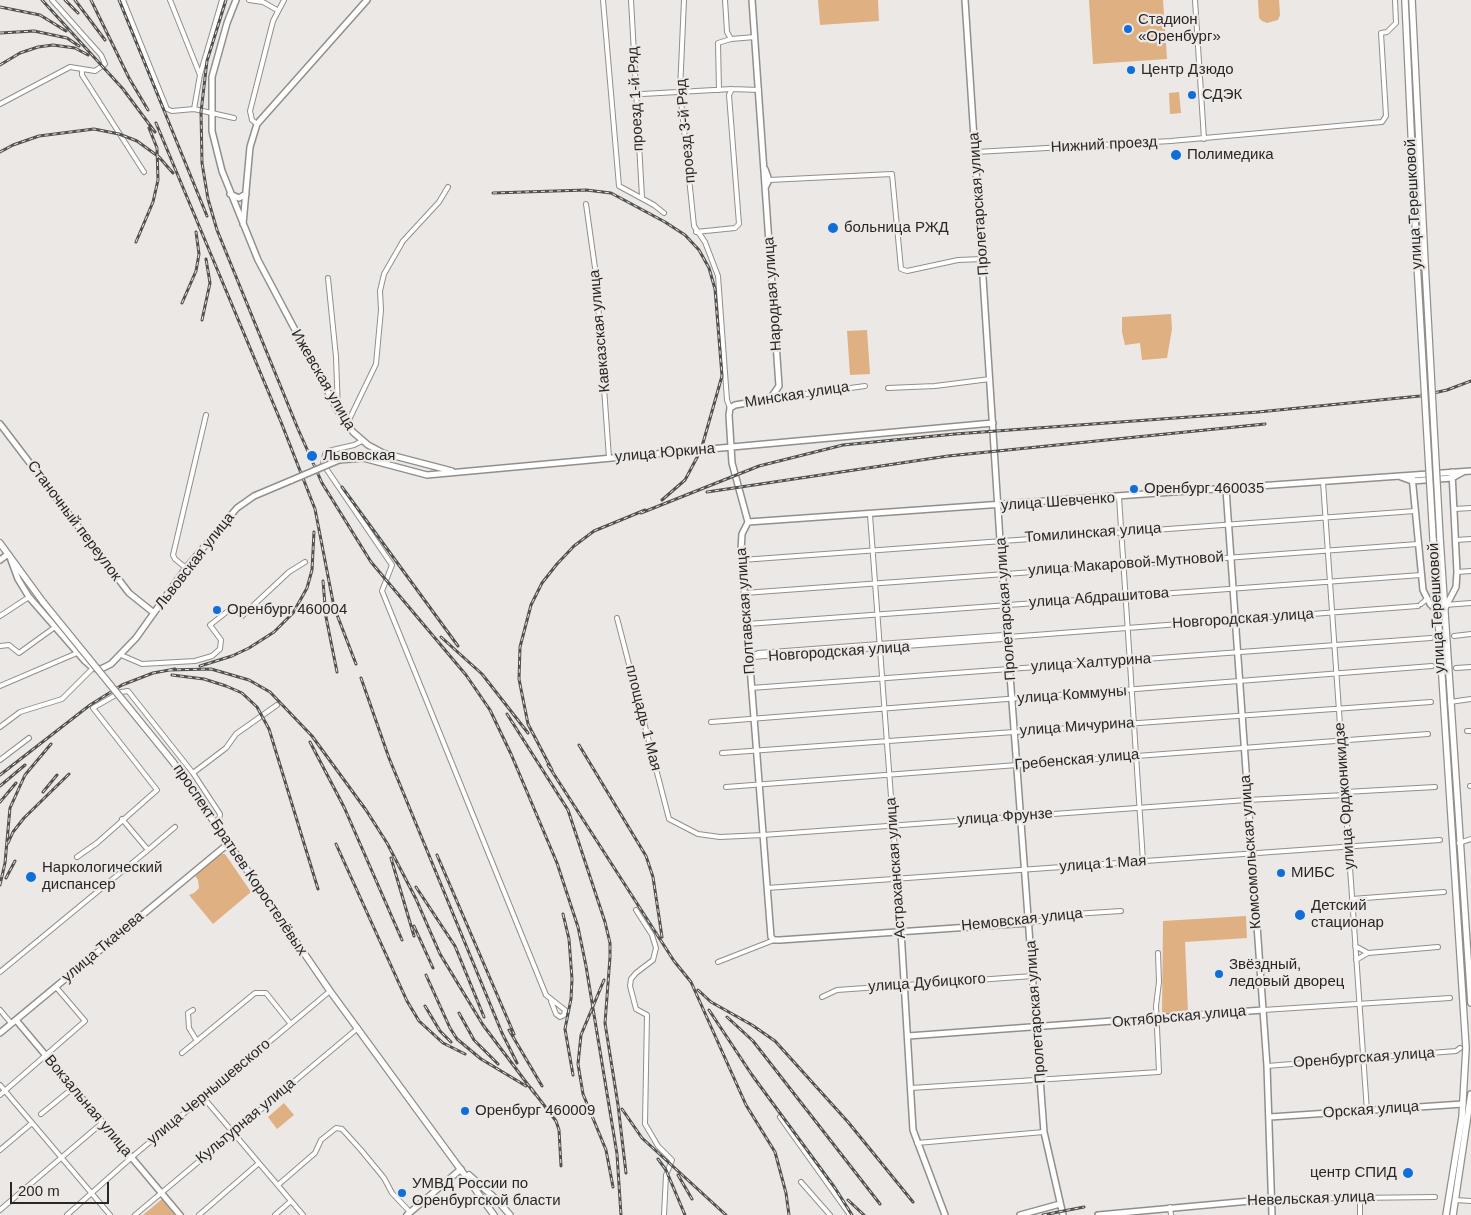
<!DOCTYPE html>
<html>
<head>
<meta charset="utf-8">
<style>
  body { margin:0 }
  #map { position:relative; width:1471px; height:1215px; overflow:hidden; background:#ece8e5; font-family:Arial,sans-serif }
  canvas { display:block }
  .scale { position:absolute; left:10px; top:1182px; width:99px; height:22px; box-sizing:border-box; border:2px solid #292726; border-top:0; padding-left:6px; font-size:15px; line-height:18px; white-space:nowrap; color:#292726; -webkit-text-stroke:4px #ece8e5; paint-order:stroke }
</style>
</head>
<body>
<div id="map">
<canvas width="1471" height="1215"></canvas>
<div class="scale">200 m</div>
</div>
<script>
const c = document.querySelector('canvas').getContext('2d');
c.lineJoin = 'round';
function paint(path, color) { c.fillStyle = color; c.fill(path, 'evenodd'); }
const poly = rows => new Path2D(rows.map(r => 'M' + r).join(''));
function stroke(path, color, width, dash) { c.strokeStyle = color; c.lineWidth = width; c.lineCap = dash ? 'butt' : 'round'; c.setLineDash(dash || []); c.stroke(path); }
function write(font, color, halo, rows, align = 'center') {
  c.font = font + ' Arial,sans-serif'; c.lineWidth = 4.5; c.setLineDash([]); c.textBaseline = 'middle'; c.strokeStyle = halo; c.fillStyle = color; for (const [text, x, y, turn = 0] of rows) {
    c.save(); c.translate(x, y); c.rotate((+turn || 0) * Math.PI / 180); c.textAlign = isNaN(turn) ? turn : align; if (halo) c.strokeText(text, 0, 0); c.fillText(text, 0, 0); c.restore();
  }
}
const green = poly([
  [818,0,878,0,879,21,820,25],
  [1089,0,1163,0,1167,59,1093,64],
  [1258,0,1279,0,1280,15,1278,20,1267,23,1262,21,1259,18],
  [1179,92,1181,113,1170,114,1169,93],
  [1171,314,1172,329,1167,358,1142,360,1140,343,1125,345,1122,332,1122,317],
  [867,330,870,374,850,375,847,331],
  [219,854,225,854,251,892,213,924,189,895,194,893,199,888,198,880,194,874],
  [1246,916,1247,938,1185,942,1188,1012,1162,1013,1163,921],
  [284,1103,294,1115,277,1129,268,1117],
  [162,1199,175,1215,143,1215]
]);
const street = poly([
  [123,0,167,109,172,111,194,109,234,118],
  [170,0,200,75],
  [249,0,263,2,277,10],
  [603,0,619,186,654,205,664,213],
  [631,0,642,197],
  [684,0,680,91,694,226,705,242,718,276,727,400,730,408],
  [725,0,727,32,731,39],
  [1195,0,1204,139],
  [82,69,82,75,144,172],
  [719,90,718,43,731,39,755,37],
  [642,94,732,89],
  [0,104,70,67,95,71,105,64,101,55,52,0],
  [194,109,200,75,222,0],
  [257,124,252,120,250,111,273,21,284,0],
  [976,152,1171,141,1382,122,1386,116,1381,33,1387,32,1396,23,1395,0],
  [769,180,892,174,901,269,907,271,958,260,983,259],
  [586,204,596,275,609,458],
  [696,232,735,228,739,224,729,95,732,89,759,90],
  [328,278,336,357,338,411],
  [888,388,935,386,990,379],
  [770,399,865,386],
  [347,424,376,364,381,310,380,291,384,274,403,241,439,202,448,187],
  [362,441,354,445,328,451,325,454,323,464,392,565,382,591,546,995,565,1010,564,1015,560,1017,556,1014,551,1001],
  [1323,482,1367,1111],
  [1119,497,1143,861],
  [1454,509,1471,508],
  [870,515,901,931],
  [1456,540,1471,539],
  [742,560,1415,511],
  [186,568,175,559,173,555,206,415],
  [1457,572,1471,571],
  [744,593,1418,544],
  [1421,604,1427,599],
  [1445,605,1471,603],
  [0,616,29,597],
  [617,618,669,819,698,834,720,837,763,835,1247,800,1345,795],
  [747,624,1421,575],
  [1454,636,1471,634],
  [0,646,9,645,19,653,55,627],
  [121,655,142,664,195,661,212,656,220,649,221,640,210,625,233,607,242,616,289,572,305,562],
  [749,657,758,653,879,644,1003,635,1008,637,1418,606],
  [752,657,1003,639,1008,637],
  [1456,668,1471,667],
  [0,686,77,653],
  [751,688,1431,638],
  [1450,702,1471,699],
  [711,722,1432,666],
  [0,727,20,712,62,699,93,668],
  [1467,731,1471,731],
  [722,753,1431,702],
  [0,760,29,738],
  [193,773,226,748,236,734,277,705],
  [1470,786,1471,786],
  [726,787,1428,734],
  [1345,792,1435,787],
  [1459,843,1471,839],
  [148,850,175,827],
  [77,857,97,843,157,790,93,708,121,692,128,691,193,773,220,814,218,826],
  [767,888,1440,840],
  [1352,899,1444,892],
  [636,910,652,935,656,948,653,960,636,973,631,979,630,986,636,1009,647,1015,645,1124,658,1146,672,1160,666,1175,664,1215],
  [1029,923,1074,914,1121,911],
  [1355,946,1368,953],
  [1356,960,1368,953,1438,947],
  [718,962,774,940],
  [0,972,148,850,122,819],
  [822,997,837,990,1033,976],
  [0,1010,11,1023],
  [193,1010,188,1013,189,1028,197,1041],
  [1263,1010,1450,998],
  [182,1053,255,993,266,993,290,1023],
  [1267,1066,1456,1051,1460,1048],
  [0,1085,110,1215],
  [911,1088,1159,1072,1156,1006,1159,982,1158,953],
  [0,1095,85,1021,56,987],
  [203,1097,303,1215],
  [41,1114,73,1088],
  [780,1117,850,1215],
  [917,1143,1044,1132],
  [0,1150,32,1123],
  [801,1182,830,1215],
  [278,1185,315,1153,321,1140,336,1128,342,1129,361,1150,384,1178,392,1193,410,1212],
  [1272,1199,1435,1197],
  [1455,1200,1471,1201],
  [1170,1207,1171,1215],
  [0,1210,102,1123],
  [67,1215,132,1157,330,991],
  [135,1215,358,1028],
  [199,1215,259,1163],
  [275,1215,291,1201],
  [1360,1215,1360,1198]
]);
const secondary = poly([
  [236,0,227,23,212,77,212,131,222,171,258,260,338,411,353,432,368,445,383,453,452,471],
  [752,0,779,386,770,399,735,405,730,408,729,415,732,463,748,522,742,534,741,550,771,937,774,940,780,940,1029,923],
  [965,0,1000,540,1044,1132,1063,1215],
  [765,169,769,180,766,186],
  [230,194,239,198,246,194],
  [243,224,250,147,257,124,367,0],
  [0,424,129,593,154,613],
  [339,460,363,458,427,475,993,423],
  [1412,476,1423,590,1430,604,1436,610],
  [1401,477,1412,481,1452,478,1463,472],
  [1226,489,1267,1066,1272,1215],
  [748,522,1471,471],
  [0,560,8,554],
  [11,560,18,579,29,597,85,661,93,668,101,669,111,664,136,638,186,568,237,508,254,496,292,480],
  [1444,610,1456,587,1457,572,1452,472],
  [901,931,913,1130,945,1215],
  [16,1020,180,1215],
  [0,1033,229,843],
  [908,1036,1263,1010],
  [1270,1117,1463,1104],
  [407,1215,461,1169],
  [1020,1215,1060,1204],
  [1098,1215,1272,1199]
]);
const primary = poly([
  [1405,0,1417,263],
  [1412,0,1425,263],
  [1433,538,1466,1048,1462,1117,1446,1215],
  [1440,538,1471,1003],
  [0,543,43,602],
  [173,762,330,991,494,1215],
  [469,1175,497,1200,510,1215],
  [1453,1215,1471,1094]
]);
const rail = poly([
  [42,0,123,89,155,132],
  [65,0,78,13],
  [75,0,105,40],
  [91,0,129,78,148,110],
  [119,0,207,216],
  [226,0,207,61,201,112,202,163,208,199,217,230,298,429,322,483,371,562,466,675,490,710,511,754,557,863,578,927,586,966,617,1154,621,1215],
  [0,7,40,15,66,31],
  [0,33,34,31,67,38,79,46],
  [0,65,20,53,38,47,53,45,75,48,88,55],
  [156,123,281,422,315,509,334,607,356,664],
  [0,152,13,145,39,136,94,129,119,134,137,141,159,157,173,173],
  [493,193,586,190,611,193,665,222,685,235,699,250,709,268,715,289,722,376,701,450,685,480,662,500],
  [136,242,153,202,158,180,157,148,149,128],
  [182,303,196,271,199,254,196,232],
  [202,320,210,283,206,259],
  [342,487,458,646],
  [707,492,948,456,1265,424],
  [641,513,759,466,843,445,955,434,1258,412,1420,396,1447,390,1471,381],
  [323,581,326,617,337,672],
  [441,637,482,674,528,733],
  [200,666,232,656,249,648,274,632,293,613,307,588,312,570,314,532],
  [169,670,211,669,249,680,270,692,312,736,366,810,387,843,416,899,440,954,483,1025,535,1094],
  [172,675,204,679,226,686,242,693,257,707,269,729,318,889],
  [361,678,389,758,502,1033,517,1063],
  [507,714,568,810,605,922,610,943,610,957,605,1023,618,1105,626,1173],
  [310,742,344,807,402,940],
  [579,745,646,856,653,877,662,937],
  [548,765,674,961,691,982,746,1105,775,1152,786,1193,789,1215],
  [552,770,528,724,519,679,520,647,531,605,542,583,557,564,574,546,594,531,645,510],
  [0,775,90,705,122,685,153,673,175,669],
  [0,786,25,765],
  [43,792,57,775],
  [0,802,16,783],
  [8,843,13,832,24,818,69,774],
  [336,844,407,1001,419,1021,443,1043,465,1054],
  [437,855,514,1034],
  [391,858,414,936],
  [6,878,15,861],
  [0,885,5,863,10,808,25,775,51,744],
  [416,887,455,946,484,1017],
  [563,914,569,939,572,979,571,999,565,1029,573,1075],
  [414,926,433,968],
  [426,975,450,1028,457,1039,481,1059,526,1086],
  [604,980,581,1035,578,1064,583,1094,606,1150,613,1187],
  [698,990,711,1002,752,1025,775,1041,848,1122,913,1202],
  [425,1006,440,1031,451,1042],
  [709,1010,752,1075,835,1188,852,1215],
  [459,1013,474,1040,498,1064],
  [727,1017,753,1041,880,1204],
  [509,1030,542,1086],
  [531,1088,556,1121,559,1130,561,1166],
  [622,1109,642,1138,726,1215],
  [658,1159,666,1170,685,1215],
  [678,1175,692,1199],
  [848,1200,864,1215],
  [1043,1215,1084,1207]
]);
const secondaryBridge = poly([
  [292,480,339,460]
]);
const primaryBridge = poly([
  [1417,263,1433,538],
  [1425,263,1440,538],
  [43,602,173,762]
]);
const markers = [
  [1128,29,5,"#0f6ed7"],
  [1131,70,5,"#0f6ed7"],
  [1192,95,5,"#0f6ed7"],
  [1176,155,6,"#0f6ed7"],
  [833,228,6,"#0f6ed7"],
  [312,456,6,"#0f6ed7"],
  [1134,489,5,"#0f6ed7"],
  [217,610,5,"#0f6ed7"],
  [1281,873,5,"#0f6ed7"],
  [31,877,6,"#0f6ed7"],
  [1300,915,6,"#0f6ed7"],
  [1219,974,5,"#0f6ed7"],
  [465,1111,5,"#0f6ed7"],
  [1408,1173,6,"#0f6ed7"],
  [402,1193,5,"#0f6ed7"]
];
const poiNames = [
  ["Стадион",1138,20],
  ["«Оренбург»",1138,37],
  ["Центр Дзюдо",1141,70],
  ["СДЭК",1202,95],
  ["Полимедика",1187,155],
  ["больница РЖД",844,228],
  ["Львовская",323,456],
  ["Оренбург 460035",1144,489],
  ["Оренбург 460004",227,610],
  ["Наркологический",42,868],
  ["диспансер",42,885],
  ["МИБС",1291,873],
  ["Детский",1311,906],
  ["стационар",1311,923],
  ["Звёздный,",1229,965],
  ["ледовый дворец",1229,982],
  ["Оренбург 460009",475,1111],
  ["центр СПИД",1397,1173,"right"],
  ["УМВД России по",412,1184],
  ["Оренбургской бласти",412,1201]
];
const streetNames = [
  ["проезд 1-й Ряд",636,99,-93],
  ["проезд 3-й Ряд",686,131,-95],
  ["Нижний проезд",1104,145,-3],
  ["Пролетарская улица",979,204,-94],
  ["улица Терешковой",1414,204,-93],
  ["Народная улица",773,294,-94],
  ["Кавказская улица",600,331,-95],
  ["Ижевская улица",323,380,60],
  ["Минская улица",797,395,-9],
  ["улица Юркина",665,453,-5],
  ["улица Шевченко",1058,502,-4],
  ["Станочный переулок",74,521,53],
  ["Томилинская улица",1093,533,-4],
  ["Львовская улица",195,561,-52],
  ["улица Макаровой-Мутновой",1126,564,-4],
  ["улица Абдрашитова",1099,598,-4],
  ["улица Терешковой",1437,608,-93],
  ["Пролетарская улица",1006,609,-94],
  ["Полтавская улица",746,611,-94],
  ["Новгородская улица",1243,619,-4],
  ["Новгородская улица",839,652,-4],
  ["улица Халтурина",1091,663,-4],
  ["улица Коммуны",1072,695,-4],
  ["площадь 1 Мая",643,718,76],
  ["улица Мичурина",1077,727,-4],
  ["Гребенская улица",1077,760,-5],
  ["улица Орджоникидзе",1345,796,-94],
  ["улица Фрунзе",1005,817,-4],
  ["Комсомольская улица",1251,852,-94],
  ["проспект Братьев Коростелёвых",240,860,56],
  ["улица 1 Мая",1103,864,-4],
  ["Астраханская улица",896,868,-94],
  ["Немовская улица",1022,920,-6],
  ["улица Ткачева",103,947,-40],
  ["улица Дубицкого",927,983,-4],
  ["Пролетарская улица",1036,1012,-94],
  ["Октябрьская улица",1179,1017,-5],
  ["Оренбургская улица",1364,1058,-4],
  ["улица Чернышевского",209,1092,-40],
  ["Вокзальная улица",88,1106,50],
  ["Орская улица",1371,1110,-4],
  ["Культурная улица",246,1121,-40],
  ["Невельская улица",1311,1199,-2]
];
paint(green, '#dfb082');
stroke(street, '#928f8b', 6);
stroke(secondary, '#928f8b', 8);
stroke(primary, '#928f8b', 8);
stroke(street, '#fff', 4);
stroke(secondary, '#fff', 5);
stroke(primary, '#fff', 5.5);
stroke(rail, '#53514f', 3);
stroke(rail, '#ece8e5', 1, [4]);
stroke(secondaryBridge, '#928f8b', 8, []);
stroke(primaryBridge, '#928f8b', 8, []);
stroke(secondaryBridge, '#fff', 5);
stroke(primaryBridge, '#fff', 5.5);
for (const [x, y, r, color] of markers) { const dot = new Path2D(); dot.arc(x, y, r, 0, 2 * Math.PI); c.fillStyle = color; c.fill(dot); stroke(dot, '#ece8e5', 2); }
write('15px', '#292726', '#ece8e5', poiNames, 'left');
write('15px', '#292726', '#ece8e5', streetNames);
</script>
</body>
</html>
